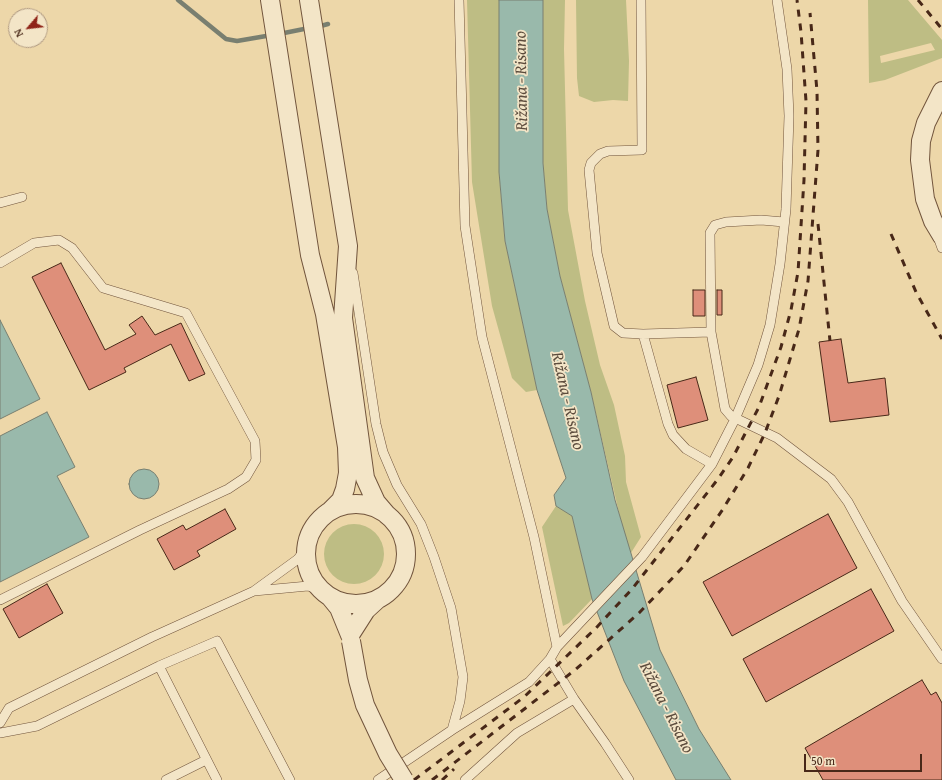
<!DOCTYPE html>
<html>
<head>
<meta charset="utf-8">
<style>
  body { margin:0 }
  #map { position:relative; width:942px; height:780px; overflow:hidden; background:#edd7a9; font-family:"Gentium Book Plus",serif }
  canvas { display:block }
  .north { position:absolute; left:8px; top:8px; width:40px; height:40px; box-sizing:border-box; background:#f3e5c7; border:1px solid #af9981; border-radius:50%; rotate:242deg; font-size:11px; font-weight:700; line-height:16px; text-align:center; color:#482818 }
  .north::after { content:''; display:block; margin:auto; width:14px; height:18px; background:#8f2418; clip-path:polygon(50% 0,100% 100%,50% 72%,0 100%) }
  .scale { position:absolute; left:804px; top:754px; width:118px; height:18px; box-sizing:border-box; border:2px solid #482818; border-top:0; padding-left:5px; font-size:12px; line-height:14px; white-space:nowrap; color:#482818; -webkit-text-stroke:3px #f3e5c7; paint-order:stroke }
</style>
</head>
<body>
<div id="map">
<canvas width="942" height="780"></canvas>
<div class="north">N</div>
<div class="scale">50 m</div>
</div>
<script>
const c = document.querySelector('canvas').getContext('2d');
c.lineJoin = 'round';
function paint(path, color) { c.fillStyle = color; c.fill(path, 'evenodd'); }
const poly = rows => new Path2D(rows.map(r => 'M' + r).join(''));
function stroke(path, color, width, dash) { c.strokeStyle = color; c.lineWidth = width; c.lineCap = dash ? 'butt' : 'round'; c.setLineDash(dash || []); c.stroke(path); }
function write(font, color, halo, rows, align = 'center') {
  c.font = font + ' "Gentium Book Plus",serif'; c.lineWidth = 3.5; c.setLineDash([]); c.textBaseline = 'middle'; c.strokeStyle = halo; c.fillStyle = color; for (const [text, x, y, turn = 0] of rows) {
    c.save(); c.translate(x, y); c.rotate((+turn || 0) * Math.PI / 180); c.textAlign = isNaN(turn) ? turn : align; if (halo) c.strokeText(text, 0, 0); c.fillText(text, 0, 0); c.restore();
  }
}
const green = poly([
  [467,0,499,0,499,174,505,241,537,390,526,392,512,378,492,306,472,182],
  [542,0,565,0,564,49,568,210,585,301,600,365,614,405,625,456,626,482,641,537,629,556,591,392,560,276,547,209,543,162],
  [576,0,626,0,629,61,628,101,613,100,594,102,579,96,577,78],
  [868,0,908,0,942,40,942,58,885,80,869,83],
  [931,43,935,50,881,63,880,56],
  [556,506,572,516,592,599,569,623,563,626,542,527],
  '324 554a30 30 0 1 1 60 0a30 30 0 1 1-60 0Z'
]);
const water = poly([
  [499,0,543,0,543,163,547,209,560,276,591,392,615,500,660,650,699,729,731,780,676,780,624,681,592,599,572,516,556,506,554,495,566,478,537,390,505,241,499,172,499,0],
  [0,320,40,399,0,419,0,320],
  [47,412,75,467,57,476,89,537,0,582,0,436,47,412],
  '129 484a15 15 0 1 1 30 0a15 15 0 1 1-30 0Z'
]);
const stream = poly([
  [178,0,226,39,237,41,272,35],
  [317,27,328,24],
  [279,34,309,28]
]);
const building = poly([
  [61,263,105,350,136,334,129,325,142,316,155,335,181,323,205,374,189,381,171,344,124,368,126,372,89,390,32,277,61,263],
  [693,290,705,290,705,316,693,316,693,290],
  [717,290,722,290,722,315,717,315,717,290],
  [841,339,848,383,885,378,889,415,830,422,819,342,841,339],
  [696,377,708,420,678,428,667,385,696,377],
  [225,509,236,529,197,551,200,556,174,570,157,539,183,525,186,530,225,509],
  [828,514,857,568,732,636,703,582,828,514],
  [47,584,63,613,19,638,3,609,47,584],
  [871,589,894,631,766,702,743,659,871,589],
  [922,680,931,695,936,692,942,703,942,780,823,780,805,748,922,680]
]);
const service = poly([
  [459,0,465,226,482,337,534,537,557,647],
  [641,0,642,150,608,151,600,154,591,163,589,170,597,253,614,326,623,333,643,334,668,424,673,435,686,449,712,464,735,419,758,365,770,325,780,264,786,209,789,116,787,69,777,0],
  [0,203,22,197],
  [784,222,761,220,726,222,715,225,710,233,711,332,725,409,731,416,777,438,831,479,848,502,902,601,942,659],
  [937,234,942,248],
  [0,263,34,243,59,240,72,248,103,288,186,313,255,441,256,460,246,477,228,489,140,530,0,600],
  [353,273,376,424,383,452,397,485,421,524,434,557,451,608,463,677,460,701,452,730],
  [643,334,711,332],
  [306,548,298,559,254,591,308,586,321,590],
  [550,659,574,699,605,743,629,780],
  [159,666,217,780],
  [0,723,9,708,152,637,254,591],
  [0,733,37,726,159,666,217,641,290,780],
  [166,780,206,760],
  [378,780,452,730,529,682,550,659,557,647,642,557,712,464],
  [465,780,517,733,574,699]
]);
const minor = poly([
  [270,0,310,255,325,314,347,447,348,473,345,489,341,500,330,511],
  [309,0,348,246,343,318,365,478,376,502,388,516],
  [942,91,926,123,921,141,920,160,925,199,933,221,942,236],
  '306 554a50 50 0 1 1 100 0a50 50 0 1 1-100 0Z',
  [330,597,339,608,350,635,366,610,378,599]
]);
const rail = poly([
  [918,0,942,29],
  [818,224,830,341],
  [891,234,916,292,942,339],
  [414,780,524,697,596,628,632,589,718,479,733,457,759,407,781,347,791,310,798,272,804,180,806,101,801,32,797,0],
  [432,780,575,670,639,613,684,566,723,509,748,468,765,433,779,396,799,329,808,281,818,150,817,91,810,13],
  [442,780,454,769]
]);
const minorBridge = poly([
  [351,641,358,680,365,705,388,754,404,780]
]);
const waterNames = [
  ["Rižana - Risano",522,81,-91],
  ["Rižana - Risano",567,401,77],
  ["Rižana - Risano",666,708,63]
];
paint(green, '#bebd84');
paint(water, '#99b9ab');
stroke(water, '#797f70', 1);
stroke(stream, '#797f70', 4.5);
paint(building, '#de8f7a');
stroke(building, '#482818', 1);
stroke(service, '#71543c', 10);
stroke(minor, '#71543c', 20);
stroke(service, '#f3e5c7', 9);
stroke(minor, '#f3e5c7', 18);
stroke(rail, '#482818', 3, [7, 7]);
stroke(minorBridge, '#71543c', 20, []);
stroke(minorBridge, '#f3e5c7', 18);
write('italic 17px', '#5c4c3d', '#f3e5c7', waterNames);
</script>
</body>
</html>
